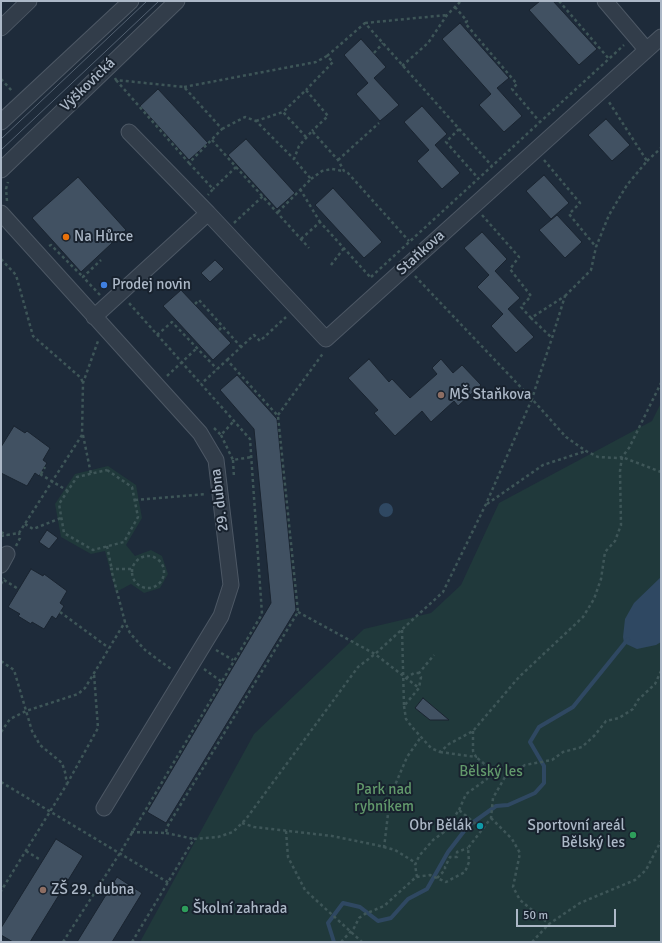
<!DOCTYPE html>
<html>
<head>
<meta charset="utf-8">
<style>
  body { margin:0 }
  #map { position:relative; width:662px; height:943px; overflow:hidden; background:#1e2b3a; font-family:Signika,sans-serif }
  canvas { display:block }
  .frame { position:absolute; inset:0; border:2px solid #acb8c7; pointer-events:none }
  .scale { position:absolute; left:516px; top:909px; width:100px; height:18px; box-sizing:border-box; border:2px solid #acb8c7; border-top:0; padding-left:5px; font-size:12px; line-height:14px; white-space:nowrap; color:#acb8c7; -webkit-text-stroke:3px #18222e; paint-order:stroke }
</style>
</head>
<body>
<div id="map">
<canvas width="662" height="943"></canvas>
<div class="frame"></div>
<div class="scale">50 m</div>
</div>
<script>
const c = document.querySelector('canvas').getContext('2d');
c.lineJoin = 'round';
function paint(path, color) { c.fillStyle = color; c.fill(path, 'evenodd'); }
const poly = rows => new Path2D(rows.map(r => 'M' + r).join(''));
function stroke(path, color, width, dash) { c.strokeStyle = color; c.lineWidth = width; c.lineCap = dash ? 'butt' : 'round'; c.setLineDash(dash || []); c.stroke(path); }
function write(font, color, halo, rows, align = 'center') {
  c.font = font + ' Signika,sans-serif'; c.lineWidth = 4; c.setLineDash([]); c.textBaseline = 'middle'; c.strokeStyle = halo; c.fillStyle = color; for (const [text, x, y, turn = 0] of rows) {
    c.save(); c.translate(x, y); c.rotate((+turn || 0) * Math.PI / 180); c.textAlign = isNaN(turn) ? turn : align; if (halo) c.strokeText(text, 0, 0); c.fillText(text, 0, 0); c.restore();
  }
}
const green = poly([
  [661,403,661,942,140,942,254,734,364,629,431,613,461,585,499,503,652,421],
  [108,466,136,485,142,518,126,545,135,556,151,550,162,556,168,574,160,588,144,593,131,584,116,592,105,551,91,554,61,537,55,504,75,474]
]);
const water = poly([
  '379 510a7 7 0 1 1 14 0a7 7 0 1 1-14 0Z',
  [661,577,661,642,656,645,637,649,624,643,623,637,625,619,634,603]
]);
const stream = poly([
  [334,942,328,923,343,903,360,907,378,921,391,918,408,899,427,889,448,852,468,826,496,806,508,805,535,793,544,783,544,766,530,742,539,727,573,707,628,639]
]);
const building = poly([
  [540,1,553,1,597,49,579,65,529,10,540,1],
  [460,23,509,78,497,88,522,116,504,132,479,105,491,94,442,39,460,23],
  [361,39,386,67,374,78,399,105,380,121,356,94,368,83,344,55,361,39],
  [158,89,208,143,189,160,140,106,158,89],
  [422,106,447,134,435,145,460,173,442,189,417,161,429,150,404,122,422,106],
  [606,119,630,145,612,161,588,135,606,119],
  [246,139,295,193,277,209,228,155,246,139],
  [544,175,569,203,551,219,526,191,544,175],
  [78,177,126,230,81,272,32,218,78,177],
  [333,188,382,242,364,258,315,205,333,188],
  [557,215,582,242,565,258,539,230,557,215],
  [482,232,507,259,495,271,520,298,508,309,534,337,516,353,491,326,503,314,477,287,489,275,464,248,482,232],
  [215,260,224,269,210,282,201,273,215,260],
  [181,290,231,343,213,360,163,306,181,290],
  [369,359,389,382,392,379,410,398,437,374,432,368,441,359,453,373,462,365,481,385,458,406,454,401,431,422,422,411,395,436,374,413,378,410,348,378,369,359],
  [237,375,277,419,296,610,166,823,147,812,271,603,254,429,220,390,237,375],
  [14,426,25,433,27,431,50,448,43,460,47,463,39,476,35,473,27,486,1,473,1,447,14,426],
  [47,530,58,538,49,549,39,542,47,530],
  [31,569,43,576,44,574,67,591,60,603,64,606,56,619,52,616,44,629,32,622,31,624,18,616,20,614,8,607,31,569],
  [423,698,449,720,430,720,415,708,423,698],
  [56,839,83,856,30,942,13,942,1,935,1,928,56,839],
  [117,877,142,893,112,942,77,942,117,877]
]);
const path = poly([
  [559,1,609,59],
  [455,7,467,21,465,23,517,84,512,89,539,121],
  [365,23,447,15],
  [374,53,383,43],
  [327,56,365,23,492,166],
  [402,66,428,43,447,15,461,1],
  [115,78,116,80,184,87,222,129,189,163,116,80],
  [1,79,13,92],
  [184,87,316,62,327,56,333,62,306,90],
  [256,121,283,112],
  [222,129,245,117,256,121,294,159],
  [459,129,446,142,478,178],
  [306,137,283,112,306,90,328,116,312,131],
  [212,140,236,167,213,189],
  [338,160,379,123],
  [544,160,580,203,569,214,596,247],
  [647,161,661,148],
  [189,163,213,189,208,195],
  [236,167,309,248],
  [311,179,322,171,332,169,343,171],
  [300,189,320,222],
  [7,201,6,189,8,182],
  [278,212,311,179,294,159,299,146,312,131,338,160,344,171,348,173,409,241],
  [482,215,519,257,510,269,531,296,521,307,531,318],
  [234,223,263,196],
  [301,239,320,222,371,278],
  [49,246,51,245,83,277],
  [1,259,16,275,33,336,81,378,83,383],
  [331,265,344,248],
  [415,276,532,399,538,380,552,338,565,296,531,318,552,338],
  [371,277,624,45],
  [100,295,83,277,101,260],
  [565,296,591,270,596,247,609,215,627,185,647,161,609,102],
  [195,304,199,300,241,347],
  [219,330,223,326],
  [157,335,172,322,217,369],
  [227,360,254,335,260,341,286,317],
  [167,376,197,348],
  [278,415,324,352],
  [214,428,221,435,233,422],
  [83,435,91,474],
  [221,435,233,460,251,457],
  [233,460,234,478],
  [107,470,132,487,138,517,124,542,93,550,64,533,59,504,77,477,107,470],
  [40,474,68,491],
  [41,474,45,467],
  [135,500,206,494],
  [487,504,543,465,586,451],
  [25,524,33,529,61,518],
  [1,532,7,535],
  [1,536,19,533,82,435,83,383,98,341],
  [16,546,20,538,19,533],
  [107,546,112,570],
  '132 572a16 16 0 1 1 32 0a16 16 0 1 1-32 0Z',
  [131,569,111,569,125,622,130,633,145,650,171,669],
  [4,580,20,590],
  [1,584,4,578],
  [60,612,109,648],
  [298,612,375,654,419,688],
  [402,630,404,706,419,688,421,677,419,673,434,655],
  [216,650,233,660],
  [1,661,14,670,32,731,40,745,62,763,65,772,67,784,1,891],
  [204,669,222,682],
  [406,678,414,673,419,673],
  [404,706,406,719,412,727,431,748,440,752,449,744,473,731,519,677,583,617,594,599,601,579,605,552,615,541,621,525,620,471,622,457,661,472],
  [1,732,10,719,26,711,78,694,85,688,125,622],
  [440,752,476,757,473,751,473,731],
  [1,782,169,883],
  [67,784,98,728,94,674],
  [459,810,466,794,487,779,488,767,476,757],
  [491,818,512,839,520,853,513,887,520,900,549,924],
  [242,823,254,827,332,836,376,845,395,850,416,863],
  [286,831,288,857,305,890,362,942],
  [131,832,166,833,167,827,298,612,278,416,227,360,201,384],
  [166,833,194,839],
  [384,848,390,797,407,757,421,737],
  [26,851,39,859],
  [417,877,415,865,419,856,433,840,444,832,459,810,482,829],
  [437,878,445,870,445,867,450,857,457,857,457,852,468,848],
  [63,942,120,853,262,614,250,439,129,303],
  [132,942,194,839,218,837,233,832,246,819,358,667,375,654,443,592,486,504,532,399,566,437,586,451,598,457,617,458,622,457,629,448,661,383],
  [341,942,354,928,359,918,365,914,384,906,416,877,430,875,446,882,465,872,469,862,468,848,491,818,493,798,505,777,525,765,552,760,563,752,582,747,595,735,606,721,619,718,633,709,638,700,655,684,661,671],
  [532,942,549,924,580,903,635,880,646,870,661,841]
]);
const minor = poly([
  [605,1,645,48,643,51],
  [1,28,29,1],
  [1,122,131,1],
  [129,132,208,213],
  [1,170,177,1],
  [1,213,200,433,216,460,231,585,221,616,104,808],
  [94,317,208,213,326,339,661,37],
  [1,565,7,554]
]);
const tram = poly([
  [1,139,147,1],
  [1,150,159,1]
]);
const markers = [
  [66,237,4,"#e8710a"],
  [104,285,4,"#3f7fe0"],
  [441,395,4,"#8d6e63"],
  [480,826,4,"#0f9aa8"],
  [633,835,4,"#2e9e5b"],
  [43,890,4,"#8d6e63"],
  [185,909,4,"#2e9e5b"]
];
const streetNames = [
  ["Výškovická",88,85,-44],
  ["Staňkova",421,253,-42],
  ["29. dubna",220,500,-97]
];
const poiNames = [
  ["Na Hůrce",74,237],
  ["Prodej novin",112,285],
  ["MŠ Staňkova",449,395],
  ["Obr Bělák",472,826,"right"],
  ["Sportovní areál",625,826,"right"],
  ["Bělský les",625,843,"right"],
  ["ZŠ 29. dubna",51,890],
  ["Školní zahrada",193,909]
];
const parkNames = [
  ["Bělský les",491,772],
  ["Park nad",384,790],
  ["rybníkem",384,807]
];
paint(green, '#20393b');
paint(water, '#2f4862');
stroke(stream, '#2f4862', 4);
paint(building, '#415162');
stroke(building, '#1a2430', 1);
stroke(minor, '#4d5865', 17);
stroke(path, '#3e5658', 2.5, [3, 3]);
stroke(minor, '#323d4a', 15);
stroke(tram, '#536171', 1);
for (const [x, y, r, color] of markers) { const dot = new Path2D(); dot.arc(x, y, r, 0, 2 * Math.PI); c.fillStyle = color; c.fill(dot); stroke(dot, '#18222e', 1.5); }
write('15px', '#acb8c7', '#18222e', streetNames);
write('15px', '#acb8c7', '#18222e', poiNames, 'left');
write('15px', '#62996b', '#18222e', parkNames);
</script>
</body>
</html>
